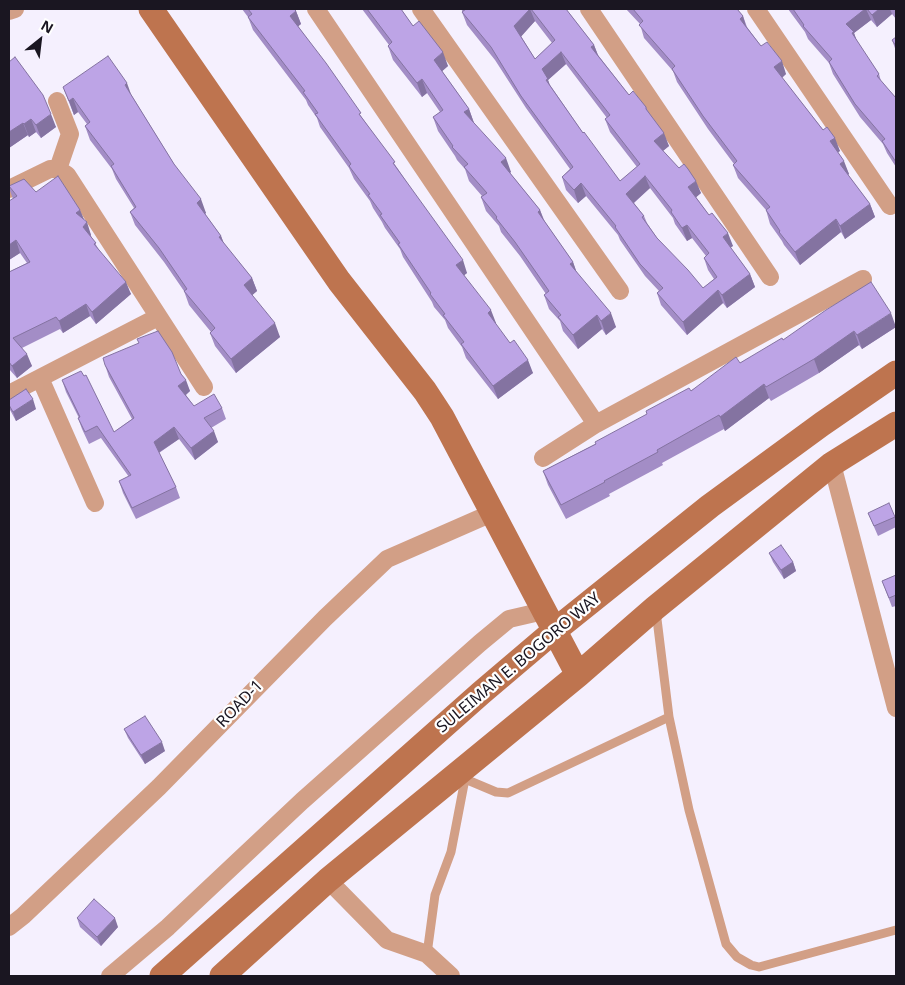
<!DOCTYPE html>
<html>
<head>
<meta charset="utf-8">
<style>
  body { margin:0 }
  #map { position:relative; width:905px; height:985px; overflow:hidden; background:#f5f0fe; font-family:"Noto Sans",sans-serif }
  canvas { display:block }
  .frame { position:absolute; inset:0; border:10px solid #1a1621; pointer-events:none }
  .north { position:absolute; left:15px; top:15px; width:50px; height:50px; -webkit-text-stroke:4px #fff; paint-order:stroke; rotate:29deg; font-size:14px; font-weight:700; line-height:20px; text-align:center; color:#1a1621 }
  .north::after { content:''; display:block; margin:auto; width:18px; height:22px; background:#1a1621; clip-path:polygon(50% 0,100% 100%,50% 72%,0 100%) }
</style>
</head>
<body>
<div id="map">
<canvas width="905" height="985"></canvas>
<div class="frame"></div>
<div class="north">N</div>
</div>
<script>
const c = document.querySelector('canvas').getContext('2d');
c.lineJoin = 'round';
const poly = rows => new Path2D(rows.map(r => 'M' + r).join(''));
function stroke(path, color, width, dash) { c.strokeStyle = color; c.lineWidth = width; c.lineCap = dash ? 'butt' : 'round'; c.setLineDash(dash || []); c.stroke(path); }
function paint(path, color) { c.fillStyle = color; c.fill(path, 'evenodd'); }
function write(font, color, halo, rows, align = 'center') {
  c.font = font + ' "Noto Sans",sans-serif'; c.lineWidth = 4.5; c.setLineDash([]); c.textBaseline = 'middle'; c.strokeStyle = halo; c.fillStyle = color; for (const [text, x, y, turn = 0] of rows) {
    c.save(); c.translate(x, y); c.rotate((+turn || 0) * Math.PI / 180); c.textAlign = isNaN(turn) ? turn : align; if (halo) c.strokeText(text, 0, 0); c.fillText(text, 0, 0); c.restore();
  }
}
const lane = poly([
  [656,611,669,717,689,810,726,944,737,957,751,965,759,967,896,930],
  [458,776,496,792,508,793,669,717],
  [427,954,435,895,451,852,465,779]
]);
const street = poly([
  [316,9,596,424],
  [421,9,620,291],
  [589,9,770,277],
  [756,9,890,206],
  [9,11,15,9],
  [57,101,70,134,58,169],
  [9,189,50,169,58,169,67,175,204,387],
  [40,378,95,503],
  [9,394,158,317],
  [543,458,596,424,863,279],
  [832,464,896,708],
  [328,880,387,940,427,954,451,976],
  [9,927,23,916,159,787,325,618,387,559,492,513],
  [110,976,168,927,302,801,480,643,509,619,535,613,545,613]
]);
const secondary = poly([
  [151,9,339,281,425,391,442,417,578,675],
  [162,976,481,693,554,631,710,506,822,424,896,373],
  [222,976,328,880,578,675,655,608,832,464,896,424]
]);
const wall = poly([
  [242,9,294,9,296,11,301,24,298,26,398,169,467,273,464,275,496,323,495,324,510,343,533,373,498,399,466,358,462,347,448,328,445,320,434,307,432,302,403,257,400,249,385,228,382,222,373,208,370,201,354,179,349,168,320,127,317,118,308,105,306,100,253,30,248,17],
  [362,9,401,9,413,26,448,66,442,71,469,109,474,123,511,172,510,173,540,210,545,222,573,262,576,271,616,327,606,335,602,329,578,349,563,331,560,321,549,309,544,295,546,294,520,256,501,232,499,226,486,211,481,197,482,196,469,181,465,169,457,160,455,156,438,131,433,117,440,112,427,93,422,97,393,60,388,46,389,45],
  [461,9,566,9,594,45,598,55,629,95,646,107,648,111,669,146,663,151,701,193,696,197,709,215,733,246,730,247,750,274,755,287,727,308,723,303,687,335,661,305,657,293,659,291,645,276,620,240,618,235,586,196,578,203,566,190,562,177,570,169,526,108,495,60,467,25,462,12,463,12],
  [535,21,552,43,535,59,521,36],
  [566,64,607,118,605,119,610,132,637,167,620,181,583,133,550,85,548,80],
  [650,188,673,218,675,224,687,241,692,238,706,256,704,258,708,270,714,279,703,288,657,238,647,223,644,216,634,203],
  [626,9,737,9,743,16,747,27,761,46,786,74,782,78,840,151,838,152,849,174,848,175,870,204,875,217,845,239,841,232,800,265,784,245,782,241,770,224,766,210,738,178,733,165,734,164,708,129,677,82,673,71,644,38,640,24],
  [788,9,896,9,896,19,892,14,877,27,871,20,854,33,857,42,879,74,881,81,896,98,896,167,887,153,883,144,860,117,833,74,829,63,808,39,805,32],
  [892,40,896,46,896,51],
  [9,62,56,127,41,138,36,132,29,137,28,135,9,148],
  [63,87,132,96,174,164,206,213,205,214,221,236,224,244,252,278,257,291,252,295,280,337,236,373,215,346,210,333,211,332,189,305,184,291,164,262,135,225,130,212,134,208,116,179,112,169,90,140,85,126,87,124,78,112,74,115],
  [9,188,36,192,80,210,84,220,91,235,91,236,99,250,131,294,96,324,90,316,63,333,60,329,22,348,32,366,17,378,9,369,9,272,27,263,20,253,9,260,9,201,13,199],
  [896,327,862,349,859,345,819,373,771,401,769,398,725,431,724,429,662,463,663,465,609,494,610,496,566,519,548,485,543,471,595,444,740,363,783,340],
  [105,365,181,374,190,391,186,395,194,406,222,408,226,419,211,428,218,442,195,460,179,439,159,453,176,487,180,498,136,519,123,493,119,481,129,477,101,438,89,444,82,429,78,418,79,418,66,392,62,380,114,432,132,419,109,377],
  [9,400,36,409,16,421,9,408],
  [868,513,895,517,896,521,896,527,878,536],
  [769,553,793,562,796,571,784,579,773,562],
  [896,575,896,606,892,607,882,581],
  [124,729,165,751,145,764,128,738],
  [77,918,118,927,101,946,80,927]
]);
const shadedWall = poly([
  [530,9,535,21,519,39,514,26],
  [865,9,866,9,871,20,854,33,858,44,846,24],
  [879,9,890,9,892,14,877,27,872,15],
  [296,11,301,24,295,29,290,16],
  [743,16,747,30,740,19],
  [594,45,599,58,591,47],
  [443,52,448,66,439,74,434,60],
  [561,52,566,64,548,80,552,92,542,69],
  [782,61,786,74,779,80,774,67],
  [422,79,427,93,422,97,417,83],
  [127,83,132,97,125,85],
  [73,98,78,112,74,115,69,101],
  [469,109,474,123,464,112],
  [51,114,56,127,41,138,36,125],
  [31,119,36,132,29,137,24,124],
  [23,123,28,135,9,148,9,132],
  [664,133,669,146,659,154,654,141],
  [835,138,840,151,835,154,830,141],
  [506,158,511,172,506,176,501,162],
  [844,161,849,174,845,177,840,164],
  [645,176,650,188,630,206,626,194],
  [696,181,701,193,693,200,688,187],
  [581,183,586,196,578,203,574,190],
  [201,199,206,213,202,216,197,203],
  [870,204,875,217,845,239,840,226],
  [80,210,85,222,76,213],
  [540,210,545,224,538,212],
  [836,219,841,232,800,265,795,252],
  [87,222,91,235,88,239,83,227],
  [687,225,692,238,687,241,682,228],
  [728,233,733,246,727,250,723,237],
  [221,236,226,249,219,237],
  [16,240,20,253,9,260,9,245],
  [463,260,467,273,461,278,456,265],
  [573,262,578,276,570,264],
  [750,274,755,287,727,308,722,295],
  [252,278,257,291,249,298,244,285],
  [126,282,131,294,96,324,92,312],
  [718,290,723,303,687,335,683,322],
  [86,304,90,316,63,333,59,321],
  [491,310,496,323,492,326,488,313],
  [611,313,616,327,606,335,601,321],
  [891,313,896,327,862,349,857,335],
  [597,315,602,329,578,349,573,335],
  [275,323,280,337,236,373,231,359],
  [854,331,859,345,819,373,814,359],
  [27,354,32,366,17,378,12,366],
  [528,360,533,373,498,399,493,386],
  [186,380,190,391,183,397,178,386],
  [764,384,769,398,725,431,720,417],
  [33,399,36,409,16,421,13,412],
  [174,427,179,439,158,453,154,442],
  [214,431,218,442,195,460,191,448],
  [793,562,796,571,784,579,781,570],
  [162,742,165,751,145,764,141,755],
  [115,918,118,927,101,946,97,937]
]);
const building = poly([
  [248,9,294,9,296,11,290,16,326,63,361,113,359,114,395,162,393,163,463,260,456,265,491,310,488,313,510,343,514,340,528,360,493,386,461,344,464,342,443,315,445,314,430,294,431,293,398,244,400,243,380,215,382,214,368,195,370,194,349,166,351,164,315,114,318,113,303,92,305,91,248,17,252,14,248,9],
  [367,9,401,9,413,26,419,21,443,52,434,60,469,109,464,112,506,158,501,162,540,210,538,212,573,262,570,264,611,313,601,321,597,315,573,335,558,317,561,315,544,295,549,291,515,242,496,218,497,217,481,197,487,193,464,167,468,164,452,147,453,146,433,117,443,110,422,79,417,83,388,46,392,42,367,9],
  [466,9,530,9,514,26,535,59,555,40,531,9,566,9,594,45,591,47,629,95,633,91,646,107,646,109,664,133,654,141,679,168,684,164,688,169,696,181,688,187,709,215,712,213,728,233,723,237,750,274,722,295,718,290,683,322,657,293,663,288,640,264,615,227,616,226,581,183,574,190,562,177,573,167,521,96,491,47,462,12,466,9],
  [561,52,610,115,605,119,640,164,620,181,584,132,583,133,546,80,548,79,542,69,561,52],
  [645,176,672,210,671,212,682,228,687,225,709,253,704,258,717,277,703,288,688,270,657,238,642,217,644,216,626,194,645,176],
  [633,9,737,9,743,16,740,19,761,46,767,42,782,61,774,67,823,130,827,127,835,138,830,141,844,161,840,164,870,204,840,226,836,219,795,252,779,232,780,231,766,210,770,207,733,165,737,161,703,116,672,69,675,66,639,25,643,21,633,9],
  [793,9,865,9,846,24,854,32,852,33,879,74,877,76,896,98,896,162,882,141,885,139,855,104,829,62,832,59,803,26,804,25,793,9],
  [867,9,879,9,872,15,867,9],
  [896,37,896,46,892,40,896,37],
  [108,56,127,83,125,85,174,164,201,199,197,203,221,236,219,237,252,278,244,285,275,323,231,359,210,333,215,328,184,291,187,289,159,248,130,212,136,207,111,166,114,164,85,126,90,122,73,98,69,101,63,87,108,56],
  [15,57,43,95,51,114,36,125,31,119,24,124,23,123,9,132,9,62,15,57],
  [58,176,80,210,76,213,87,222,83,227,96,243,94,244,126,282,92,312,86,304,59,321,56,317,13,338,27,354,12,366,9,362,9,272,30,262,16,240,9,245,9,201,17,196,9,186,24,179,36,192,58,176],
  [871,282,891,313,857,335,854,331,814,359,766,387,764,384,720,417,719,415,657,450,658,452,604,481,605,482,561,505,543,471,596,444,595,442,647,414,646,411,689,388,691,391,736,357,740,363,782,338,783,340,826,310,871,282],
  [158,331,172,352,181,374,186,380,178,386,194,406,214,394,222,408,204,418,214,431,191,448,174,427,154,442,176,487,132,508,119,481,131,475,97,426,85,432,78,418,80,417,62,380,81,371,84,376,86,375,114,432,134,418,105,365,103,358,139,343,137,339,158,331],
  [26,389,33,399,13,412,9,405,9,400,26,389],
  [889,503,895,517,874,526,868,513,889,503],
  [781,545,793,562,781,570,769,553,781,545],
  [896,575,896,595,889,598,882,581,896,575],
  [145,716,162,742,141,755,124,729,145,716],
  [94,899,115,918,97,937,77,918,94,899]
]);
const streetNames = [
  ["SULEIMAN E. BOGORO WAY",519,663,-40],
  ["ROAD-1",240,704,-46]
];
stroke(lane, '#d29f86', 9);
stroke(street, '#d29f86', 18);
stroke(secondary, '#be744f', 25);
paint(wall, '#a38dc6');
paint(shadedWall, '#8473a1');
paint(building, '#bda4e6');
stroke(building, '#8473a1', 1);
write('16px', '#1a1621', '#fff', streetNames);
</script>
</body>
</html>
